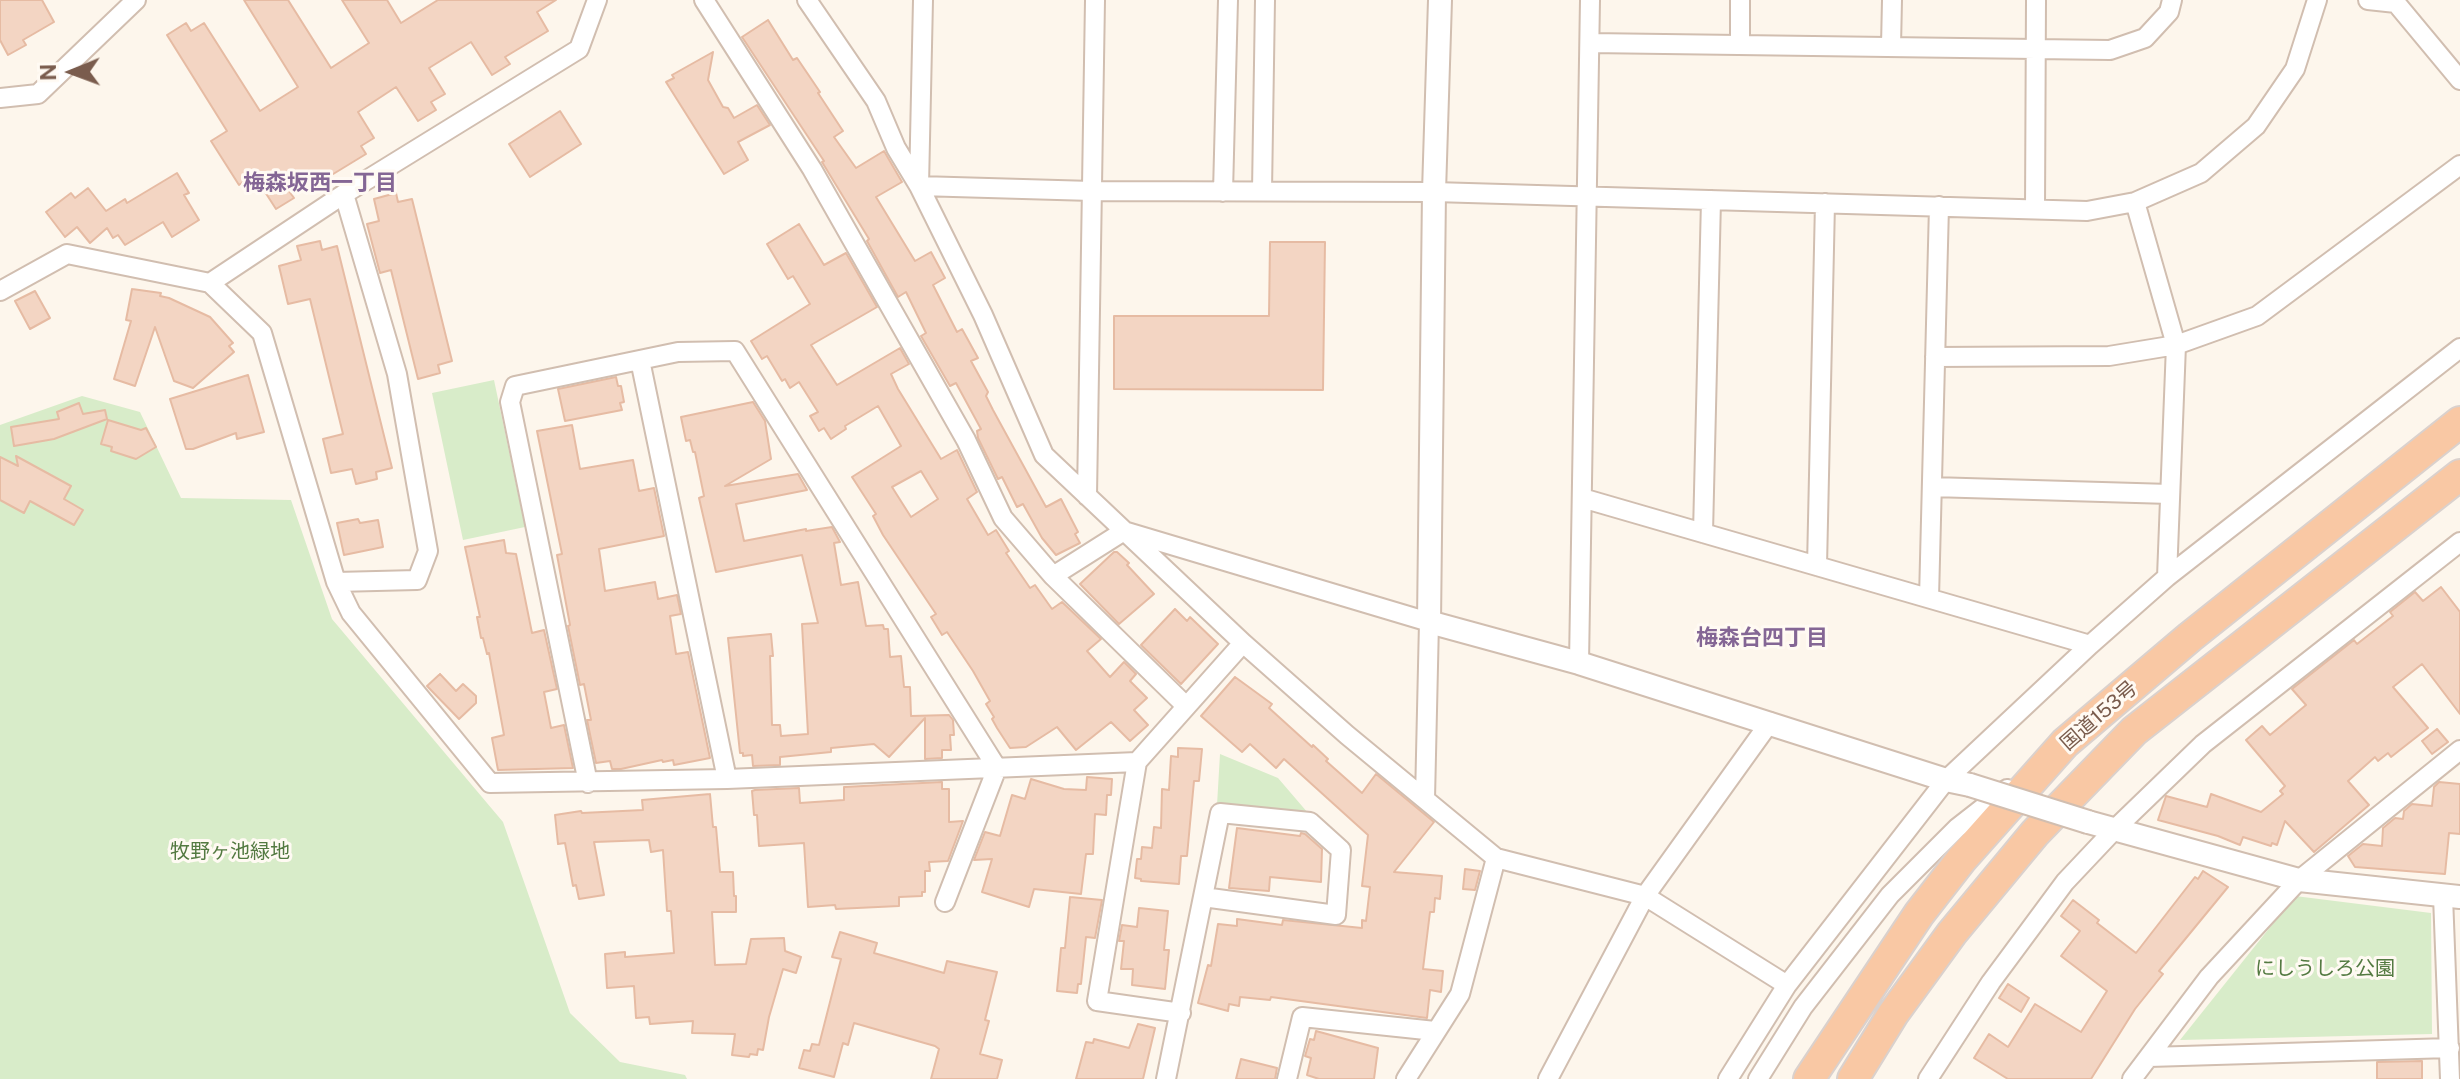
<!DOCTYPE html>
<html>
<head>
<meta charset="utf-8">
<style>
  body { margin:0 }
  #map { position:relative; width:2460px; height:1079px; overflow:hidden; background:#fdf6ec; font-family:"Public Sans",sans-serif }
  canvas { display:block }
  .north { position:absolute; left:32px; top:32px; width:80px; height:80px; -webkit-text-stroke:6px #fffaf3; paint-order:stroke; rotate:269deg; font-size:22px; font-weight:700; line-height:32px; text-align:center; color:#7a5c4d }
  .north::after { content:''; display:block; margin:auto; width:28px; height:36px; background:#7a5c4d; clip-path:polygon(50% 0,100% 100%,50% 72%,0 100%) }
</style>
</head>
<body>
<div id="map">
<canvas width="2460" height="1079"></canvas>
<div class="north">N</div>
</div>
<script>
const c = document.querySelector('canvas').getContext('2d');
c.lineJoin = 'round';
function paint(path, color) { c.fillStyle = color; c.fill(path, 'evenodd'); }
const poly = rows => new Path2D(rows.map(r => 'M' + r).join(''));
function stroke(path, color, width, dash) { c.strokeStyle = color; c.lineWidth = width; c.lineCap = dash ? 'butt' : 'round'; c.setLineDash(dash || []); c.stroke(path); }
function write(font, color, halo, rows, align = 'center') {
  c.font = font + ' "Public Sans","Noto Sans JP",sans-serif'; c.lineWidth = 6; c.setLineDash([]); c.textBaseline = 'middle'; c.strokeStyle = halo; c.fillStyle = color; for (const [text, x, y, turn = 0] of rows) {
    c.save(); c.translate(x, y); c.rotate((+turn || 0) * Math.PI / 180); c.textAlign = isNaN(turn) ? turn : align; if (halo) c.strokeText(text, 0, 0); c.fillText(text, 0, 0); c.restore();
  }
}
const green = poly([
  [494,380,525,527,463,540,432,393],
  [82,396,140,412,181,498,291,500,332,619,503,822,570,1013,620,1062,685,1075,687,1079,0,1079,0,425],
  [1220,754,1278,778,1308,813,1217,805],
  [2295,896,2431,913,2432,1034,2180,1040]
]);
const building = poly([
  [0,0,42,0,54,22,23,40,26,45,8,55,0,40,0,0],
  [244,0,288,0,331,68,369,43,342,0,387,0,401,23,438,0,556,0,537,12,548,31,505,57,510,64,492,75,471,42,429,68,445,94,431,102,436,110,418,121,396,87,358,112,374,138,361,146,366,154,325,179,320,171,289,191,294,198,276,209,254,175,239,185,211,141,227,131,167,35,186,23,191,31,204,23,260,111,298,87,244,0],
  [768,20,793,60,797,58,820,92,818,93,843,131,834,137,856,168,884,151,902,182,876,197,915,261,931,252,945,278,933,285,957,332,962,329,978,358,971,361,988,392,986,396,993,410,1046,507,1061,499,1078,532,1075,534,1080,543,1056,555,1042,538,1023,504,1017,507,1002,477,998,479,978,438,977,431,981,429,956,383,950,386,921,336,926,333,906,292,898,297,867,241,869,239,822,162,824,161,742,37,768,20],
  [713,52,708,80,723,107,728,108,734,118,757,105,770,125,738,142,748,160,724,174,666,82,674,78,672,75,713,52],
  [560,111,581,144,530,177,509,144,560,111],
  [177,173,189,193,184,195,199,220,172,237,163,222,125,245,118,235,113,238,107,228,90,243,77,227,65,237,46,212,71,193,75,198,88,188,106,211,125,199,127,203,177,173],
  [396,193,398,202,412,199,452,361,438,365,440,373,418,379,391,270,380,273,367,224,379,221,374,199,396,193],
  [799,224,824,265,846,253,877,307,811,345,837,385,900,348,909,364,891,374,898,389,941,459,957,450,977,492,967,499,988,535,996,530,1009,551,1006,553,1030,588,1035,585,1052,609,1062,602,1101,639,1087,651,1110,677,1124,662,1136,674,1130,681,1147,698,1134,710,1148,725,1130,741,1111,722,1076,750,1057,727,1026,747,1010,748,997,728,992,719,994,717,986,704,990,701,973,671,947,632,942,635,931,617,936,614,883,535,873,516,876,514,852,477,901,446,878,406,845,426,846,429,831,439,824,428,819,431,810,416,818,412,799,382,790,388,785,379,782,381,767,356,762,359,751,341,810,304,793,276,788,279,767,244,799,224],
  [921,471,938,499,911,517,892,487,921,471],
  [320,241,322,250,337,246,392,468,376,472,377,479,356,484,352,469,331,473,323,439,343,434,310,299,288,304,279,266,301,260,297,246,320,241],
  [1270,242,1325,242,1323,390,1114,389,1114,316,1269,316,1270,242],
  [132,289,161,293,160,296,169,298,210,317,233,343,229,346,234,352,193,388,174,381,155,327,135,386,114,379,131,321,126,320,132,289],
  [35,291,50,318,30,329,15,301,35,291],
  [248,375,264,432,237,439,236,433,193,449,186,449,170,399,248,375],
  [616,377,618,386,621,386,624,402,620,403,622,410,565,421,558,389,616,377],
  [753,402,765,421,771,459,725,486,798,474,807,490,736,504,744,541,806,529,806,531,832,527,840,542,834,543,841,585,858,582,866,626,883,625,884,629,888,629,890,657,901,656,904,687,910,687,911,716,949,715,953,720,954,735,950,735,951,750,942,750,942,758,925,759,925,718,889,757,874,744,831,748,831,752,780,757,780,765,753,766,752,755,743,756,743,753,740,753,728,638,771,634,773,656,770,656,772,725,780,725,781,736,808,734,802,624,818,623,802,555,716,572,699,498,704,496,695,452,693,452,690,440,686,441,681,417,753,402],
  [79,403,83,414,105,410,107,419,54,439,14,446,11,427,59,419,57,412,79,403],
  [108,420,141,430,146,428,156,447,136,459,111,451,112,447,101,444,108,420],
  [572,425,580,469,633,460,639,491,654,488,664,536,599,549,605,591,655,582,658,599,677,595,681,614,670,616,676,654,688,652,710,758,674,765,673,760,663,762,662,760,621,769,612,769,610,761,596,763,587,720,591,720,584,684,580,685,568,626,570,625,557,555,562,554,537,431,572,425],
  [16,456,71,486,64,499,83,510,74,525,30,501,24,513,0,500,0,457,18,466,16,456],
  [358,519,360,523,378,520,383,547,344,555,337,523,358,519],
  [504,540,506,553,516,554,532,633,544,630,557,689,544,692,551,728,564,725,573,768,498,770,492,738,504,735,489,653,487,654,483,638,481,638,477,617,480,617,465,547,504,540],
  [1114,552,1117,552,1129,563,1127,565,1154,594,1119,624,1080,584,1114,552],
  [2441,587,2460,612,2460,714,2422,664,2393,687,2428,728,2391,757,2388,753,2378,761,2375,757,2348,781,2369,805,2314,852,2285,821,2277,845,2272,843,2271,846,2243,837,2240,845,2218,836,2158,820,2166,796,2207,807,2211,794,2261,812,2283,794,2280,791,2285,786,2246,740,2262,726,2270,735,2306,705,2292,689,2354,640,2357,644,2393,616,2390,612,2415,592,2423,601,2441,587],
  [1175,609,1187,621,1190,617,1218,644,1181,684,1141,645,1175,609],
  [440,674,456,691,463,684,476,696,476,703,459,719,427,686,440,674],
  [1235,677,1272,704,1269,708,1312,747,1313,745,1328,759,1326,761,1362,793,1376,774,1434,822,1394,872,1442,876,1440,899,1435,898,1434,912,1430,912,1423,969,1443,971,1441,992,1430,990,1427,1018,1271,997,1270,1000,1240,997,1239,1006,1229,1004,1228,1011,1198,1003,1208,965,1211,966,1218,924,1237,926,1237,919,1282,925,1283,920,1362,928,1362,920,1366,921,1370,887,1362,886,1368,835,1284,759,1276,768,1250,744,1242,752,1201,716,1235,677],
  [2437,729,2448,742,2432,754,2422,741,2437,729],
  [1178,748,1202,749,1199,781,1194,781,1187,856,1181,856,1179,884,1141,881,1141,879,1135,878,1137,859,1141,859,1142,847,1152,848,1154,827,1161,828,1162,789,1169,790,1171,756,1178,757,1178,748],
  [1087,777,1112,779,1111,795,1107,795,1106,815,1095,814,1093,854,1086,854,1081,894,1034,889,1029,907,982,892,992,859,974,860,985,832,1000,836,1012,795,1025,799,1031,779,1064,789,1086,790,1087,777],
  [942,782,942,789,949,789,949,822,963,821,948,861,929,862,930,871,925,871,925,892,922,892,922,896,899,897,899,906,836,909,835,905,808,907,804,843,759,846,757,815,754,815,752,791,755,790,799,788,800,803,844,800,844,787,942,782],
  [2439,782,2460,784,2460,834,2449,833,2445,874,2355,867,2348,856,2363,844,2382,846,2383,828,2395,818,2403,819,2404,811,2412,804,2432,806,2434,787,2439,782],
  [710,794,713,827,716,827,720,872,733,872,734,896,736,896,736,912,712,912,715,965,746,964,751,939,784,938,785,951,801,957,796,973,783,969,769,1017,763,1050,758,1049,757,1055,750,1054,749,1057,732,1055,735,1034,692,1033,693,1021,650,1024,649,1017,636,1018,634,986,607,988,605,954,625,952,625,957,674,953,671,911,667,911,663,850,651,852,649,840,594,842,604,895,579,899,576,885,573,886,565,843,558,844,555,815,581,811,582,813,643,810,642,800,710,794],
  [1237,828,1300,836,1301,833,1305,834,1322,849,1321,882,1270,877,1269,891,1229,888,1237,828],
  [1465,869,1480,871,1475,890,1463,889,1465,869],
  [2203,871,2228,887,2159,971,2163,974,2135,1009,2091,1079,2008,1079,1974,1058,1989,1034,2008,1047,2035,1004,2081,1032,2107,991,2061,956,2080,931,2061,916,2073,900,2099,920,2097,923,2136,953,2195,877,2198,879,2203,871],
  [1070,897,1102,900,1095,938,1086,937,1081,984,1078,984,1077,993,1057,991,1061,948,1065,948,1070,897],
  [1139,908,1168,911,1164,950,1169,950,1165,989,1132,985,1133,969,1121,969,1124,941,1119,941,1122,925,1137,927,1139,908],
  [840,932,877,943,874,953,944,973,947,961,997,972,985,1020,989,1021,980,1054,1002,1060,997,1079,931,1079,939,1049,935,1046,854,1023,848,1045,843,1043,834,1077,799,1068,804,1050,810,1051,812,1044,819,1045,841,959,832,957,840,932],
  [2008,984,2029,998,2021,1012,1999,998,2008,984],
  [1138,1024,1155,1028,1143,1079,1076,1079,1086,1042,1093,1043,1094,1039,1129,1048,1138,1024],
  [1316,1031,1378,1048,1374,1079,1319,1079,1307,1075,1311,1058,1305,1056,1310,1039,1314,1040,1316,1031],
  [1241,1059,1277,1068,1275,1079,1236,1079,1241,1059],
  [2422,1061,2422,1079,2377,1079,2377,1062,2422,1061]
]);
const minor = poly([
  [704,0,812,169,966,440,1003,518,1053,576],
  [807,0,876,101,896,148,919,186,983,315,1044,455,1243,643,1347,735,1496,858,1645,896,1787,985],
  [2368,0,2396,3,2460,80],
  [1590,43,2110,50,2145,38,2169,12,2172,0],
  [1740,45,1740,0],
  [1891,46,1892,0],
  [0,98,38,94,136,0],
  [919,186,1092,191,1434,192,2087,211,2135,202,2201,173,2256,126,2295,69,2317,0],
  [919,186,923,0],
  [1262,191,1265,0],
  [1223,192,1228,0],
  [2135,202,2176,345,2167,577],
  [2035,209,2036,0],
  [210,283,344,194,579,49,597,0],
  [0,291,67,254,210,283,262,333,336,582,351,613,490,783,727,779,1137,762,1243,643],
  [1935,357,2109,356,2176,345,2257,316,2460,165],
  [640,360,727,779],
  [1932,487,2170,494],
  [1087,496,1095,0],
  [1582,498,2090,645],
  [1703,533,1711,200],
  [1817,566,1825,203],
  [336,582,417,580,428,551,397,374,344,194],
  [1929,598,1939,206],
  [1579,663,1590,0],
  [1186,706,1053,576,1124,531,1429,622,1425,799],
  [1137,762,1097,1001,1181,1013],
  [588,783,510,402,515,386,678,352,735,351,997,768,945,902],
  [2443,896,2450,1079],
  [2149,1057,2450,1048],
  [1166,1079,1220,813,1310,822,1341,850,1336,915,1203,897],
  [1287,1079,1302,1017,1435,1031],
  [1406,1079,1460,994,1496,858],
  [1548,1079,1645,896,1770,722],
  [1728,1079,1787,985,1946,780,2090,645,2167,577,2460,348],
  [1758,1079,1803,1007,1890,895,1957,828,2007,789],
  [1928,1079,1991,982,2065,882,2115,829,2203,744,2460,542],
  [2132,1079,2209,977,2299,880,2460,750]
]);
const tertiary = poly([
  [1440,0,1434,192,1429,622,1579,663,1946,780,1970,785],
  [2088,822,2299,880,2460,897]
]);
const trunk = poly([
  [1809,1079,1919,914,1961,860,2065,743,2190,637,2460,422],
  [1853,1079,1893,1014,1952,933,2035,833,2134,731,2460,475]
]);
const tertiaryBridge = poly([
  [1970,785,2088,822]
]);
const streetNames = [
  ["国道153号",2099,716,-41]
];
const parkNames = [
  ["牧野ヶ池緑地",230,852],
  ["にしうしろ公園",2325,969]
];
const neighbourhoodNames = [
  ["梅森坂西一丁目",320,183],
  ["梅森台四丁目",1762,638]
];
paint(green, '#d8ecc9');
paint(building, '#f3d5c3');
stroke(building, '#e6bba3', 2);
stroke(minor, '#d1beb0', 22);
stroke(tertiary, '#d1beb0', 26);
stroke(trunk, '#dad1cd', 34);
stroke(minor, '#fff', 18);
stroke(tertiary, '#fff', 22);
stroke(trunk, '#f9c8a4', 30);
stroke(tertiaryBridge, '#d1beb0', 26, []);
stroke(tertiaryBridge, '#fff', 22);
write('20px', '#7a5c4d', '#fffaf3', streetNames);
write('20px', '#537a41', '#fffaf3', parkNames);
write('bold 22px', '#846695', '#fffaf3', neighbourhoodNames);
</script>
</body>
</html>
